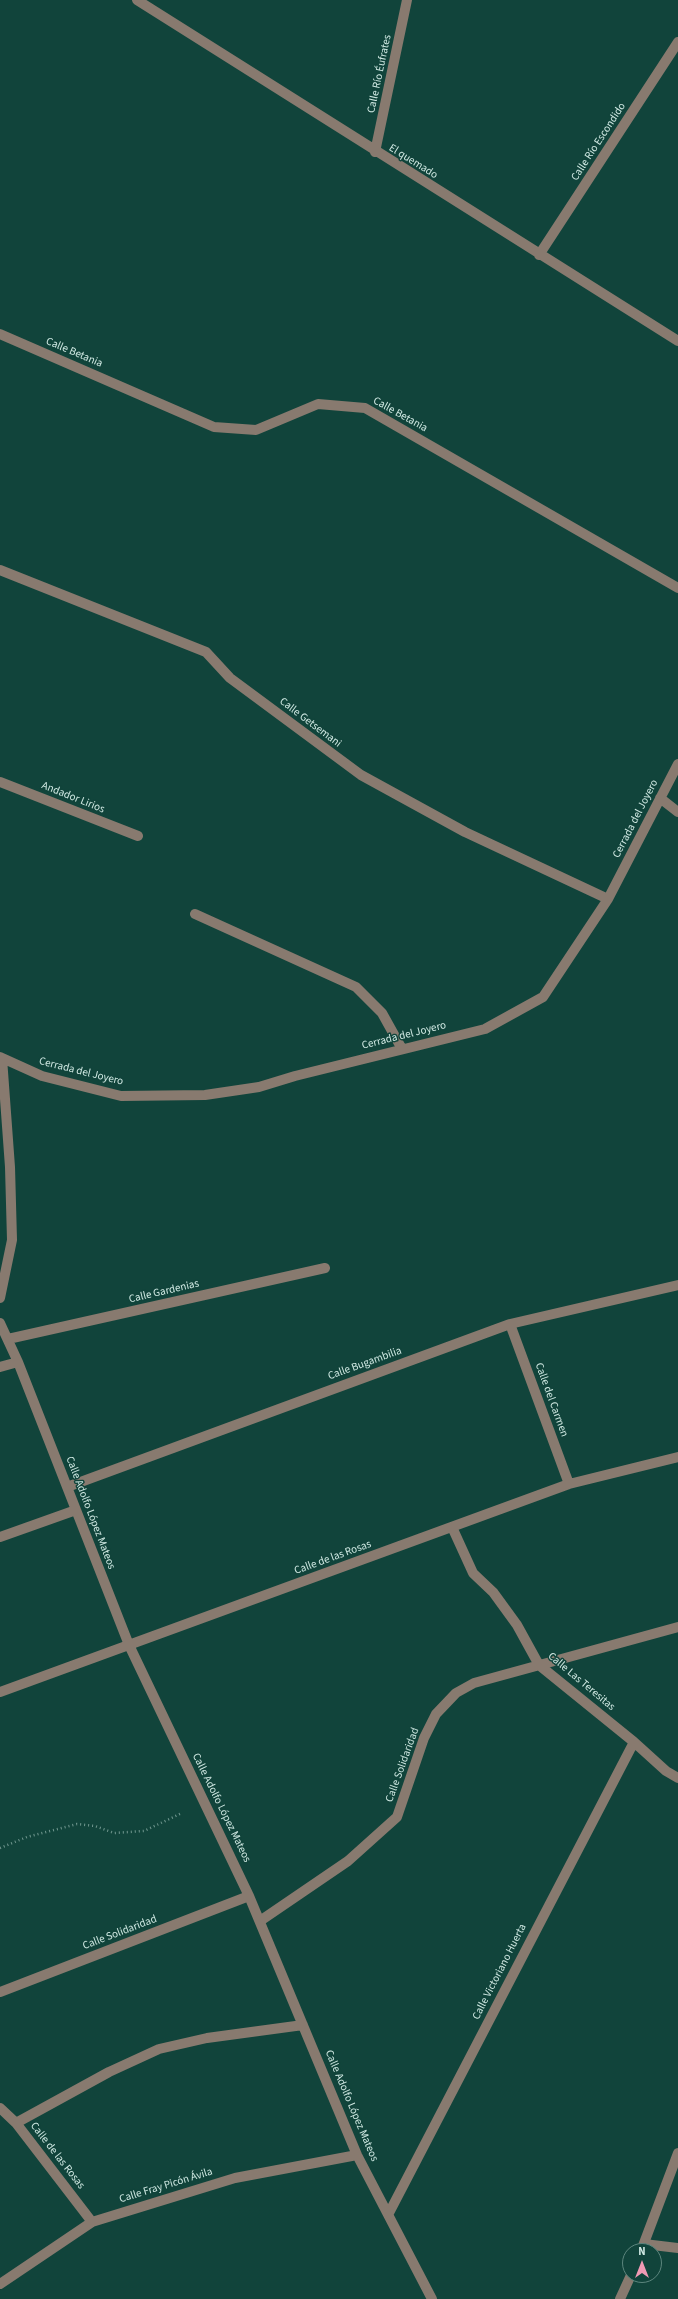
<!DOCTYPE html>
<html>
<head>
<meta charset="utf-8">
<style>
  body { margin:0 }
  #map { position:relative; width:678px; height:2299px; overflow:hidden; background:#11443b; font-family:"Source Sans 3",sans-serif }
  canvas { display:block }
  .north { position:absolute; left:622px; top:2243px; width:40px; height:40px; box-sizing:border-box; background:#11443b; border:1px solid #5d867e; border-radius:50%; rotate:0deg; font-size:11px; font-weight:700; line-height:16px; text-align:center; color:#d0e9e3 }
  .north::after { content:''; display:block; margin:auto; width:14px; height:18px; background:#f09ab4; clip-path:polygon(50% 0,100% 100%,50% 72%,0 100%) }
</style>
</head>
<body>
<div id="map">
<canvas width="678" height="2299"></canvas>
<div class="north">N</div>
</div>
<script>
const c = document.querySelector('canvas').getContext('2d');
c.lineJoin = 'round';
const poly = rows => new Path2D(rows.map(r => 'M' + r).join(''));
function stroke(path, color, width, dash) { c.strokeStyle = color; c.lineWidth = width; c.lineCap = dash ? 'butt' : 'round'; c.setLineDash(dash || []); c.stroke(path); }
function write(font, color, halo, rows, align = 'center') {
  c.font = font + ' "Source Sans 3",sans-serif'; c.lineWidth = 3; c.setLineDash([]); c.textBaseline = 'middle'; c.strokeStyle = halo; c.fillStyle = color; for (const [text, x, y, turn = 0] of rows) {
    c.save(); c.translate(x, y); c.rotate((+turn || 0) * Math.PI / 180); c.textAlign = isNaN(turn) ? turn : align; if (halo) c.strokeText(text, 0, 0); c.fillText(text, 0, 0); c.restore();
  }
}
const path = poly([
  [0,1848,27,1837,77,1824,95,1826,114,1833,144,1831,182,1813]
]);
const minor = poly([
  [137,0,678,341],
  [375,152,407,0],
  [539,255,678,42],
  [0,334,214,427,256,430,318,404,365,408,678,588],
  [0,570,206,652,230,678,361,775,465,832,608,899],
  [0,782,138,836],
  [660,798,678,812],
  [195,914,356,987,382,1013,402,1049],
  [0,1057,42,1076,121,1096,205,1095,259,1087,295,1076,485,1029,543,997,608,899,678,764],
  [0,1298,12,1240,10,1167,2,1058],
  [0,1323,18,1362,129,1645,249,1896,357,2155,432,2299],
  [510,1324,569,1484],
  [8,1339,325,1268],
  [0,1367,18,1362],
  [67,1487,510,1324,678,1285],
  [452,1527,473,1573,493,1592,517,1625,539,1665,634,1742,666,1771,678,1778],
  [0,1537,76,1510],
  [0,1692,569,1484,678,1457],
  [260,1921,348,1861,397,1817,424,1738,436,1714,456,1693,474,1683,678,1627],
  [0,1992,249,1896],
  [0,2108,16,2123,92,2222],
  [16,2123,109,2072,159,2049,207,2038,303,2025],
  [389,2213,634,1742],
  [644,2244,678,2248],
  [641,2251,678,2153],
  [0,2284,92,2222,235,2178,357,2155],
  [620,2299,631,2275]
]);
const streetNames = [
  ["Calle Río Éufrates",380,74,-78],
  ["Calle Río Escondido",599,142,-57],
  ["El quemado",413,162,32],
  ["Calle Betania",74,353,23],
  ["Calle Betania",400,415,29],
  ["Calle Getsemani",310,723,37],
  ["Andador Lirios",73,798,22],
  ["Cerrada del Joyero",636,819,-63],
  ["Cerrada del Joyero",404,1036,-14],
  ["Cerrada del Joyero",81,1072,14],
  ["Calle Gardenias",164,1292,-13],
  ["Calle Bugambilia",365,1364,-20],
  ["Calle del Carmen",551,1400,70],
  ["Calle Adolfo López Mateos",90,1513,69],
  ["Calle de las Rosas",333,1558,-20],
  ["Calle Las Teresitas",581,1682,40],
  ["Calle Solidaridad",403,1765,-70],
  ["Calle Adolfo López Mateos",221,1808,64],
  ["Calle Solidaridad",120,1933,-21],
  ["Calle Victoriano Huerta",500,1972,-63],
  ["Calle Adolfo López Mateos",351,2106,67],
  ["Calle de las Rosas",57,2156,52],
  ["Calle Fray Picón Ávila",166,2186,-17]
];
stroke(path, '#729890', 2.5, [1, 3]);
stroke(minor, '#887a6f', 10);
write('11px', '#d0e9e3', '#11443b', streetNames);
</script>
</body>
</html>
